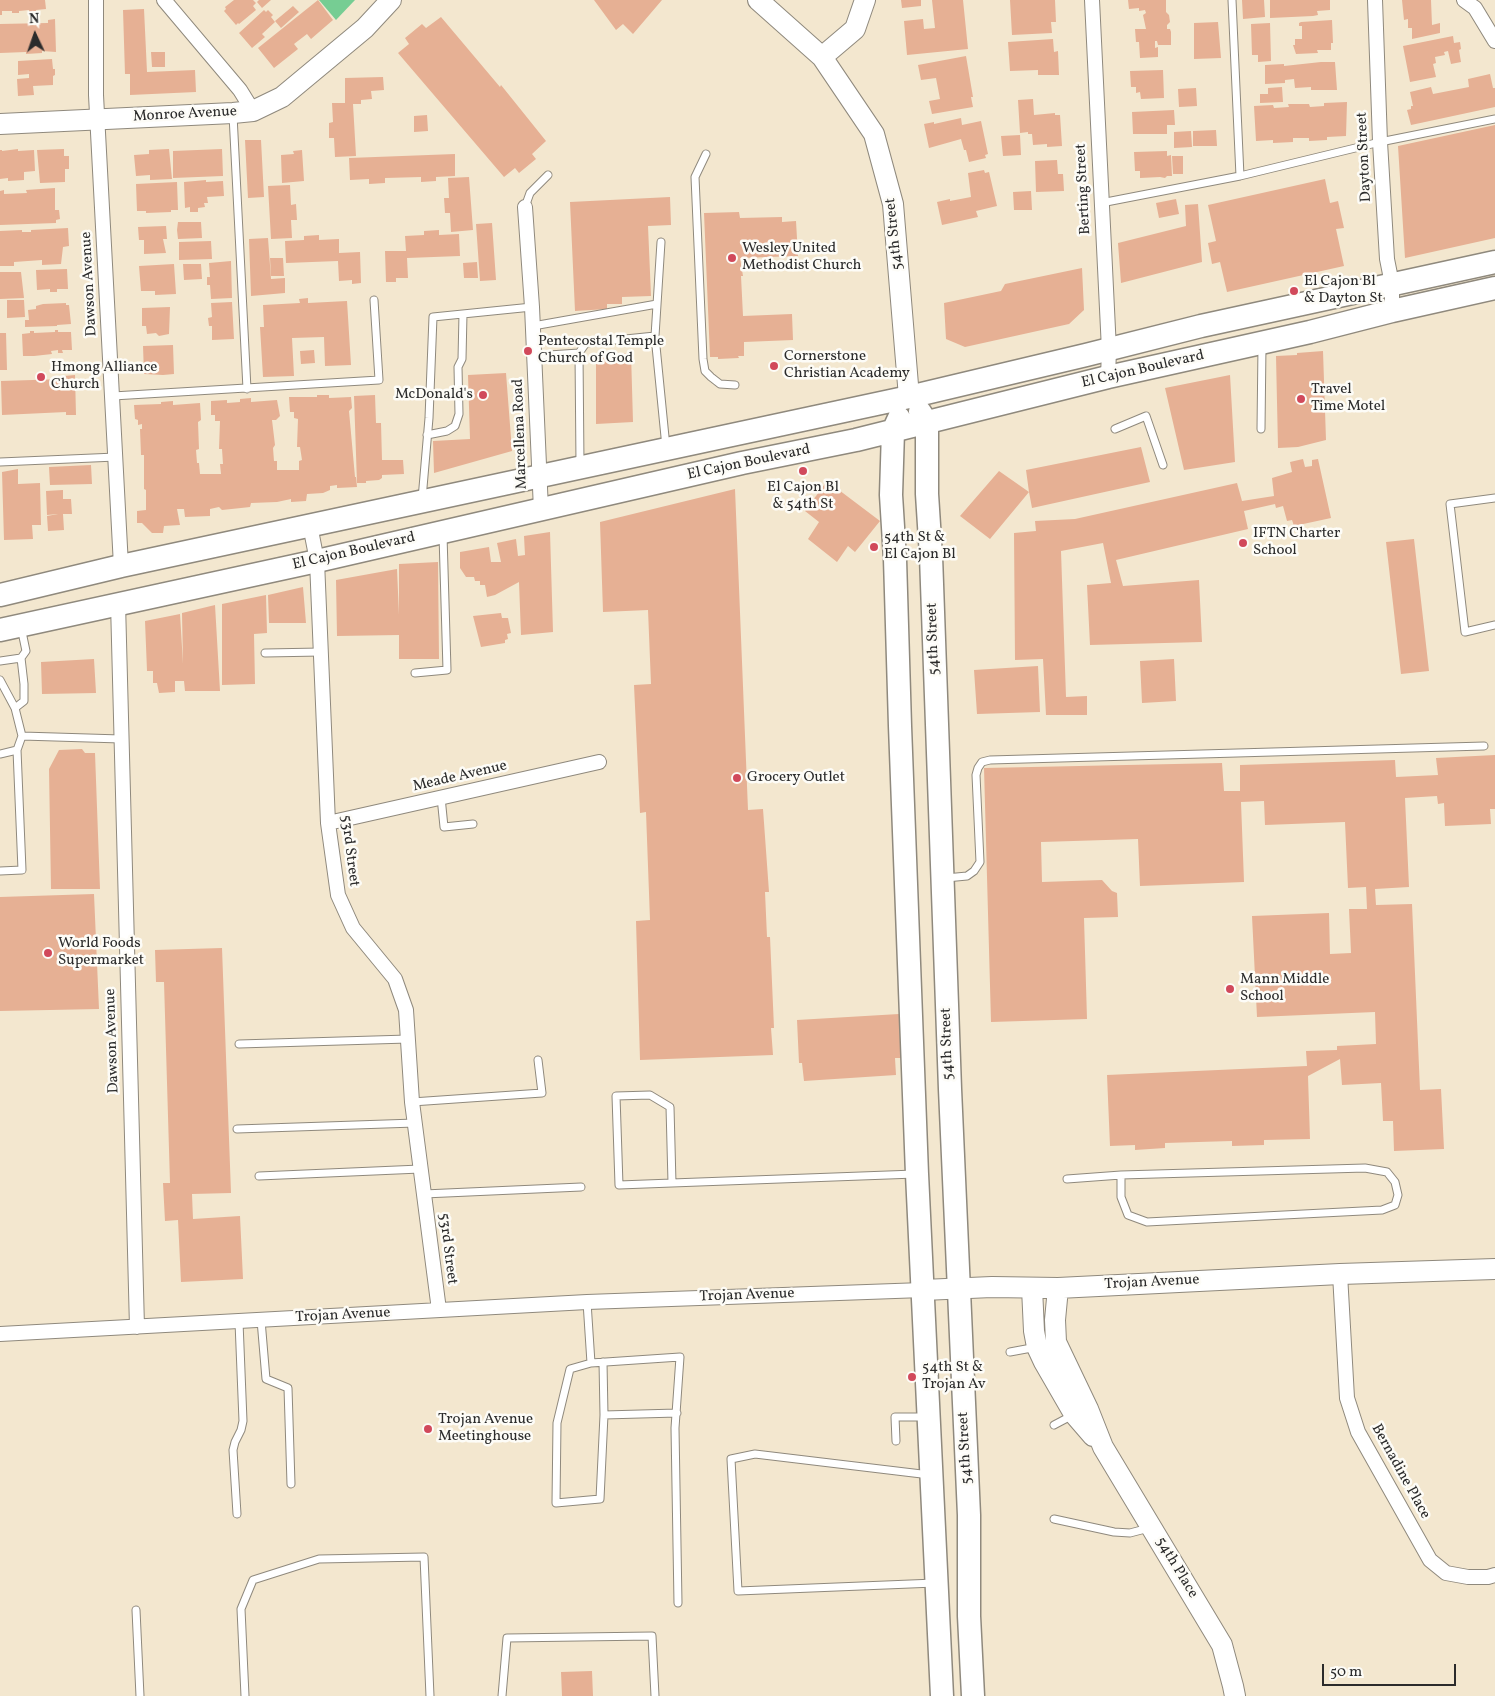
<!DOCTYPE html>
<html>
<head>
<meta charset="utf-8">
<style>
  body { margin:0 }
  #map { position:relative; width:1495px; height:1696px; overflow:hidden; background:#f3e7cf; font-family:Vollkorn,serif }
  canvas { display:block }
  .north { position:absolute; left:10px; top:10px; width:50px; height:50px; -webkit-text-stroke:4px #fdfcf7; paint-order:stroke; rotate:357deg; font-size:14px; font-weight:700; line-height:20px; text-align:center; color:#2b2b2b }
  .north::after { content:''; display:block; margin:auto; width:18px; height:22px; background:#2b2b2b; clip-path:polygon(50% 0,100% 100%,50% 72%,0 100%) }
  .scale { position:absolute; left:1322px; top:1664px; width:134px; height:22px; box-sizing:border-box; border:2px solid #2b2b2b; border-top:0; padding-left:6px; font-size:15px; line-height:18px; white-space:nowrap; color:#2b2b2b; -webkit-text-stroke:4px #fdfcf7; paint-order:stroke }
</style>
</head>
<body>
<div id="map">
<canvas width="1495" height="1696"></canvas>
<div class="north">N</div>
<div class="scale">50 m</div>
</div>
<script>
const c = document.querySelector('canvas').getContext('2d');
c.lineJoin = 'round';
function paint(path, color) { c.fillStyle = color; c.fill(path, 'evenodd'); }
const poly = rows => new Path2D(rows.map(r => 'M' + r).join(''));
function stroke(path, color, width, dash) { c.strokeStyle = color; c.lineWidth = width; c.lineCap = dash ? 'butt' : 'round'; c.setLineDash(dash || []); c.stroke(path); }
function write(font, color, halo, rows, align = 'center') {
  c.font = font + ' Vollkorn,serif'; c.lineWidth = 5; c.setLineDash([]); c.textBaseline = 'middle'; c.strokeStyle = halo; c.fillStyle = color; for (const [text, x, y, turn = 0] of rows) {
    c.save(); c.translate(x, y); c.rotate((+turn || 0) * Math.PI / 180); c.textAlign = isNaN(turn) ? turn : align; if (halo) c.strokeText(text, 0, 0); c.fillText(text, 0, 0); c.restore();
  }
}
const green = poly([
  [319,0,355,0,336,20]
]);
const building = poly([
  [0,0,45,0,46,9,36,10,36,12,29,13,29,10,19,11,19,13,12,13,12,11,2,11,2,15,0,15],
  [234,0,253,0,256,3,253,6,256,10,239,24,238,23,236,25,224,11,226,9,225,7],
  [259,0,271,0,262,8,257,2],
  [318,0,333,20,311,39,307,34,294,44,298,49,274,68,258,48],
  [594,0,662,0,633,34,623,24,616,30],
  [901,0,921,0,921,6,902,8],
  [932,0,963,0,968,49,907,55,904,21,923,19,924,29,935,28],
  [1010,0,1055,0,1056,22,1051,22,1052,33,1012,35],
  [1128,0,1166,0,1166,12,1169,15,1170,22,1167,25,1167,29,1170,29,1171,32,1171,45,1158,45,1157,41,1155,41,1155,48,1158,47,1158,57,1140,58,1139,42,1136,42,1135,29,1146,29,1143,15,1146,13,1145,10,1139,11,1139,8,1129,9],
  [1242,0,1264,0,1265,17,1243,19],
  [1270,0,1330,0,1330,10,1317,11,1318,15,1313,16,1270,18],
  [1402,0,1431,0,1432,25,1440,23,1440,33,1412,39,1412,28,1408,28,1408,19,1404,20],
  [293,6,299,12,281,28,275,21],
  [144,9,147,72,195,70,196,92,130,95,130,74,125,74,123,10],
  [264,10,266,12,268,10,273,15,271,17,275,22,262,34,265,37,252,48,239,33],
  [441,17,500,87,501,85,546,141,532,154,536,159,519,173,515,168,504,177,398,53,409,44,405,38,422,24,426,28],
  [55,19,56,52,42,51,42,53,26,54,26,52,0,53,0,24,48,23,48,20],
  [1332,20,1333,43,1331,43,1331,50,1317,50,1318,53,1296,54,1293,45,1295,45,1295,39,1302,39,1302,26,1299,26,1299,23,1301,22],
  [1218,22,1221,58,1194,59,1194,23],
  [1270,23,1271,61,1258,62,1258,55,1252,55,1251,24],
  [1453,36,1454,43,1460,42,1461,49,1459,50,1461,62,1451,64,1448,51,1444,52,1445,55,1435,57,1436,63,1433,64,1436,77,1410,82,1403,46],
  [1053,39,1054,52,1058,51,1059,75,1038,75,1038,70,1010,71,1008,42],
  [151,52,165,52,165,67,152,67],
  [966,56,973,97,971,97,973,107,932,114,929,101,940,99,936,78,921,80,918,65],
  [52,59,53,69,55,69,55,75,53,76,53,85,33,86,34,95,18,96,17,79,29,78,29,74,18,75,18,61],
  [1321,62,1335,62,1337,90,1311,90,1311,87,1295,88,1294,79,1285,80,1285,83,1265,84,1265,65,1284,64,1284,66],
  [1163,70,1164,98,1141,99,1140,92,1136,93,1136,87,1131,87,1130,71],
  [1490,74,1493,88,1495,88,1495,107,1411,125,1407,110,1411,109,1411,106,1413,106,1410,92,1431,87,1433,94,1469,87,1468,79],
  [383,77,384,90,371,91,372,99,361,100,361,104,353,104,356,156,335,157,334,138,329,138,329,123,333,122,332,103,345,103,345,78],
  [1282,87,1283,102,1260,103,1260,94,1268,94,1268,88],
  [1196,88,1197,106,1179,107,1178,89],
  [1033,99,1034,115,1055,113,1055,115,1060,115,1062,146,1047,147,1047,144,1033,145,1032,134,1028,134,1028,132,1020,133,1018,100],
  [1347,102,1346,136,1327,137,1327,140,1309,141,1309,138,1293,138,1293,142,1273,143,1273,140,1256,141,1254,106,1273,105,1274,108,1289,107,1288,104,1309,104,1310,107,1324,106,1324,103],
  [1174,110,1175,125,1167,125,1167,134,1133,134,1132,112],
  [427,115,428,131,414,132,414,116],
  [961,118,962,125,981,121,988,154,985,155,986,158,969,162,966,150,964,150,961,139,929,148,924,124,934,122,934,124],
  [1495,125,1495,238,1405,258,1398,146],
  [1216,130,1217,146,1193,146,1193,131],
  [1191,131,1192,147,1174,148,1174,132],
  [1020,135,1021,155,1003,156,1001,136],
  [245,140,261,140,264,197,248,198],
  [18,149,18,151,34,150,35,171,24,172,24,180,8,181,8,178,0,179,0,150,2,150,2,151],
  [64,149,64,156,69,156,69,169,65,169,65,182,40,183,37,150],
  [169,149,172,179,150,180,150,175,136,176,134,155,149,154,149,150],
  [222,149,223,176,173,178,173,151],
  [302,150,304,181,282,183,281,155,294,154,293,151],
  [1167,151,1167,156,1171,155,1172,176,1167,176,1165,178,1160,177,1140,178,1140,171,1135,171,1134,152],
  [455,154,455,176,436,177,436,181,421,182,421,177,385,178,385,183,369,184,369,179,350,180,349,158],
  [1172,156,1183,156,1183,174,1173,174],
  [1057,160,1058,174,1063,174,1064,191,1036,192,1035,161],
  [984,170,985,173,989,172,997,206,976,211,978,217,942,225,937,202,950,199,950,201,971,197,968,173],
  [469,177,473,230,451,232,450,213,445,213,444,198,449,198,448,178],
  [1325,179,1330,203,1338,201,1344,228,1336,229,1344,266,1227,292,1220,262,1212,264,1208,243,1216,241,1208,205],
  [206,180,206,182,223,181,224,196,207,197,208,203,204,203,205,207,198,208,198,212,190,212,190,207,185,208,184,182],
  [177,182,178,210,171,210,171,212,146,213,146,211,137,211,136,184],
  [290,185,291,205,296,204,297,220,291,220,292,238,271,239,268,186],
  [55,188,55,210,59,210,60,219,56,220,56,223,0,225,0,191,4,190,4,194,27,193,26,190],
  [1031,191,1032,210,1014,210,1013,192],
  [670,197,671,225,648,226,651,296,622,297,622,304,607,304,607,309,575,311,570,202],
  [1176,199,1179,214,1159,218,1156,203],
  [1198,204,1202,262,1121,283,1118,243,1186,226,1185,205],
  [739,212,740,218,782,217,782,222,796,221,798,256,740,258,743,276,741,276,743,316,792,314,793,340,744,342,744,356,738,356,739,358,718,359,718,357,710,357,704,213],
  [178,222,201,222,202,238,178,239,177,230],
  [492,223,496,280,480,281,476,224],
  [166,226,167,239,163,239,166,253,144,254,144,240,139,240,138,227],
  [68,228,69,246,63,247,61,264,42,265,42,260,14,262,14,266,0,266,0,231,22,230,22,232,31,232,31,230],
  [439,230,439,235,459,234,460,256,407,258,408,278,396,278,396,282,386,282,385,251,406,251,405,236,424,235,424,231],
  [319,235,319,240,339,239,339,253,360,252,361,283,352,284,352,280,339,281,338,261,286,263,285,241,304,240,304,236],
  [268,238,271,279,285,278,285,293,251,296,249,239],
  [211,241,212,259,179,260,179,242],
  [270,258,283,258,284,276,271,276],
  [231,261,232,298,211,299,210,285,207,285,207,277,210,277,209,263],
  [477,262,478,278,464,278,463,263],
  [174,264,176,294,155,295,155,291,141,291,139,266],
  [183,264,201,264,202,279,184,280],
  [1082,268,1084,310,1069,324,965,347,946,339,944,303,1001,291,1005,284],
  [67,269,68,289,57,289,57,292,50,292,50,289,37,290,36,270],
  [0,272,21,272,24,298,0,299],
  [308,298,308,303,347,301,351,365,325,366,324,337,292,338,294,376,263,377,260,327,264,327,263,305,300,303,299,299],
  [7,300,24,300,25,317,7,318],
  [232,302,234,339,212,340,212,326,209,326,208,318,212,317,211,303],
  [66,303,66,305,69,305,71,324,57,325,57,326,25,327,25,320,29,320,28,310,36,309,36,306,43,304],
  [170,307,169,334,159,336,156,333,147,334,146,326,142,326,142,308],
  [55,330,58,330,58,332,71,332,72,350,62,350,63,353,58,353,58,350,51,351,52,354,34,356,23,356,22,334,30,333,30,331,34,331,34,333,55,332],
  [0,333,6,333,7,370,0,370],
  [173,345,174,374,163,375,144,374,143,346],
  [314,350,315,363,301,364,300,351],
  [1323,351,1326,440,1298,447,1278,448,1276,356,1297,355,1297,353],
  [631,353,633,422,596,424,596,356],
  [506,373,512,451,434,473,433,441,470,439,468,375],
  [75,375,76,415,66,415,66,412,2,415,1,381,64,379,64,376],
  [1230,375,1235,462,1184,470,1165,388],
  [317,395,329,395,329,398,351,397,352,408,349,411,355,477,356,477,357,487,337,488,337,485,330,486,330,490,323,493,307,494,306,501,291,502,291,499,277,502,251,503,250,507,241,508,222,510,219,507,210,509,210,516,185,517,184,509,177,509,180,525,164,526,163,533,152,533,142,523,137,523,137,511,146,510,146,490,144,489,144,455,141,455,140,429,142,429,142,424,138,425,138,420,135,419,134,405,161,404,161,402,173,401,173,405,200,403,201,420,198,422,199,449,196,450,197,463,199,463,200,474,221,474,220,464,223,464,222,449,219,449,220,421,215,421,215,415,211,415,211,401,227,400,227,403,240,402,240,399,251,398,251,402,277,400,280,416,276,420,272,420,275,445,273,448,274,461,277,461,277,470,299,470,299,461,302,460,300,447,297,447,298,419,294,418,294,412,290,412,289,397,317,397],
  [375,395,376,423,381,423,382,460,403,460,404,474,382,475,382,478,379,480,366,481,366,483,357,483,354,396],
  [1141,447,1150,482,1032,508,1029,492,990,539,960,516,999,471,1029,492,1026,470],
  [1303,459,1305,467,1312,466,1312,460,1318,459,1331,518,1294,526,1292,520,1287,521,1283,506,1276,508,1275,504,1244,511,1248,529,1116,560,1123,586,1199,580,1202,642,1090,645,1087,585,1111,583,1103,543,1061,551,1066,697,1087,696,1087,715,1046,715,1043,659,1015,660,1014,533,1036,531,1035,521,1075,519,1237,483,1242,501,1274,496,1272,478,1292,472,1290,462],
  [91,465,92,484,50,485,49,467],
  [18,469,18,484,40,483,41,525,32,525,33,539,4,540,2,472],
  [827,481,880,521,855,552,848,546,837,562,808,539,819,522,805,511],
  [735,489,748,810,763,809,769,892,765,892,767,937,770,937,774,1028,771,1028,773,1055,640,1060,636,921,650,920,646,812,640,813,634,685,651,684,648,610,603,612,600,522],
  [63,490,63,499,71,499,72,514,63,514,64,530,48,531,47,516,58,514,47,515,46,491],
  [550,532,553,632,521,635,519,582,495,595,487,597,485,585,480,585,480,581,475,581,474,577,466,577,460,568,460,552,489,547,491,562,501,562,497,543,516,539,518,556,525,555,524,536],
  [1414,539,1429,671,1401,674,1386,542],
  [438,562,439,659,399,659,399,635,337,636,336,580,397,569,399,615,399,564],
  [303,587,306,623,269,623,268,595],
  [266,595,267,633,254,634,255,684,222,685,222,604],
  [215,605,220,691,185,691,184,681,175,681,175,692,159,693,157,683,153,683,153,671,147,671,145,621,180,614,183,664,182,613],
  [501,613,502,618,508,618,511,633,507,634,508,639,505,640,505,643,481,647,473,616],
  [94,659,96,693,42,694,41,662],
  [1174,659,1176,701,1142,703,1140,661],
  [1038,666,1040,712,977,714,974,670],
  [82,749,85,753,95,753,100,889,51,889,49,769,59,750],
  [1495,755,1495,809,1490,809,1491,824,1445,826,1444,803,1438,804,1437,796,1405,798,1409,887,1375,889,1376,905,1412,904,1420,1090,1441,1089,1444,1149,1394,1151,1393,1121,1383,1121,1381,1083,1342,1085,1340,1059,1308,1076,1310,1139,1264,1140,1264,1145,1232,1146,1232,1141,1165,1143,1165,1148,1135,1150,1135,1145,1110,1146,1107,1075,1307,1066,1306,1051,1337,1050,1337,1046,1376,1044,1375,1012,1257,1017,1252,916,1329,913,1330,954,1351,953,1349,909,1367,909,1366,887,1348,888,1345,822,1265,825,1264,801,1241,802,1244,882,1140,886,1138,839,1041,842,1042,882,1102,880,1112,891,1117,893,1118,917,1084,918,1087,1019,991,1022,984,768,1222,763,1224,791,1240,791,1240,765,1395,760,1396,777,1438,775,1436,758],
  [94,894,99,1009,0,1011,0,897],
  [222,948,231,1193,192,1194,193,1219,240,1216,243,1279,181,1282,178,1220,165,1221,163,1183,170,1183,164,982,156,982,155,950],
  [899,1014,902,1058,895,1058,896,1075,804,1081,802,1063,799,1063,797,1020],
  [592,1671,593,1696,562,1696,561,1672]
]);
const lane = poly([
  [1232,0,1240,176],
  [233,115,247,389],
  [706,154,695,177,703,359,705,371,711,377,720,384,735,385],
  [1101,203,1240,176,1380,142,1495,119],
  [525,207,530,193,548,175],
  [533,326,657,304],
  [655,336,661,242],
  [534,356,579,353],
  [113,396,379,380,374,300],
  [1115,429,1146,416,1163,465],
  [1261,429,1262,346],
  [427,435,447,431,455,426,459,414,458,367,462,359,463,314],
  [0,462,116,457],
  [580,464,579,353,586,343,655,336,666,447],
  [1495,498,1450,504,1465,632,1495,625],
  [422,499,429,418,433,317,532,307],
  [265,653,321,652],
  [0,661,21,658,26,651,21,627],
  [415,673,447,670,443,535],
  [0,680,15,708,22,736],
  [15,708,24,701,24,684,21,658],
  [0,754,17,750,22,736,121,739],
  [441,797,444,827,473,824],
  [0,871,22,870,17,750],
  [946,878,967,876,974,871,980,862,976,775,978,768,982,762,990,760,1484,746],
  [239,1044,408,1039],
  [412,1102,542,1093,538,1060],
  [237,1129,415,1123],
  [259,1176,420,1169],
  [1067,1179,1121,1175,1365,1168,1387,1172,1395,1182,1398,1195,1395,1205,1382,1210,1147,1222,1128,1215,1121,1197,1121,1175],
  [672,1183,670,1107,650,1095,616,1096,619,1185,672,1183,915,1174],
  [424,1194,581,1187],
  [587,1302,591,1363,680,1357,675,1428,678,1603],
  [261,1320,266,1379,288,1388,291,1484],
  [1010,1352,1037,1347],
  [603,1362,604,1415,677,1413],
  [591,1363,570,1369,557,1423,556,1503,600,1499,604,1415],
  [1054,1425,1073,1415],
  [896,1441,895,1417,927,1417],
  [930,1475,755,1454,731,1459,738,1591,935,1583],
  [237,1514,233,1450,235,1442,241,1430,243,1421,239,1322],
  [1054,1519,1114,1532,1130,1533,1149,1528],
  [136,1610,140,1696],
  [245,1696,241,1609,253,1580,319,1559,424,1557,430,1696],
  [502,1696,507,1638,652,1636,655,1696]
]);
const street = poly([
  [96,0,96,95,121,566],
  [164,0,240,90,253,111],
  [1092,0,1109,350,1108,377],
  [1375,0,1380,142,1387,259,1392,284,1392,311],
  [1464,0,1475,8,1495,41],
  [525,207,532,307,541,510],
  [310,525,317,561,328,823,338,895,353,928,395,979,406,1010,412,1102,439,1310],
  [118,603,137,1327],
  [328,823,599,762],
  [1340,1274,1347,1398,1358,1432,1430,1560,1446,1573,1468,1577,1488,1577,1495,1575],
  [0,1334,587,1302,923,1290]
]);
const secondary = poly([
  [758,0,822,57,874,134,893,204,909,397],
  [822,57,855,29,865,0],
  [0,124,233,113,253,111,282,97,365,28,391,0],
  [1032,1288,1034,1331,1037,1347,1044,1362,1074,1414,1093,1436],
  [1058,1288,1055,1320,1056,1342,1088,1409,1103,1447,1222,1645,1233,1686,1235,1696],
  [923,1290,992,1287,1058,1288,1340,1274,1495,1269]
]);
const primary = poly([
  [920,412,927,423,927,494,931,556,950,1089,969,1515,969,1616,973,1696],
  [899,418,893,431,891,495,895,559,900,726,917,1174,942,1696],
  [0,595,121,566,909,397,1086,355,1201,326,1495,262],
  [0,630,317,561,742,463,856,440,1108,377,1310,332,1392,311,1495,288]
]);
const markers = [
  [732,258,5,"#d1495b"],
  [1294,291,5,"#d1495b"],
  [528,351,5,"#d1495b"],
  [774,366,5,"#d1495b"],
  [41,377,5,"#d1495b"],
  [483,395,5,"#d1495b"],
  [1301,399,5,"#d1495b"],
  [803,471,5,"#d1495b"],
  [1243,543,5,"#d1495b"],
  [874,547,5,"#d1495b"],
  [737,778,5,"#d1495b"],
  [48,953,5,"#d1495b"],
  [1230,989,5,"#d1495b"],
  [912,1377,5,"#d1495b"],
  [428,1429,5,"#d1495b"]
];
const streetNames = [
  ["Monroe Avenue",185,115,-3],
  ["Dayton Street",1365,157,-93],
  ["Berting Street",1084,189,-93],
  ["54th Street",895,234,-96],
  ["Dawson Avenue",90,284,-93],
  ["El Cajon Boulevard",1143,370,-13],
  ["Marcellena Road",521,434,-92],
  ["El Cajon Boulevard",749,463,-12],
  ["El Cajon Boulevard",354,552,-13],
  ["54th Street",934,639,-92],
  ["Meade Avenue",460,777,-13],
  ["53rd Street",349,851,83],
  ["Dawson Avenue",113,1041,-92],
  ["54th Street",948,1044,-92],
  ["53rd Street",447,1249,83],
  ["Trojan Avenue",1152,1283,-3],
  ["Trojan Avenue",747,1296,-2],
  ["Trojan Avenue",343,1316,-3],
  ["54th Street",966,1448,-93],
  ["Bernadine Place",1400,1472,61],
  ["54th Place",1176,1568,59]
];
const poiNames = [
  ["Wesley United",742,249],
  ["Methodist Church",742,266],
  ["El Cajon Bl",1304,282],
  ["& Dayton St",1304,299],
  ["Pentecostal Temple",538,342],
  ["Church of God",538,359],
  ["Cornerstone",784,357],
  ["Christian Academy",784,374],
  ["Hmong Alliance",51,368],
  ["Church",51,385],
  ["Travel",1311,390],
  ["Time Motel",1311,407],
  ["McDonald's",473,395,"right"],
  ["El Cajon Bl",803,488,"center"],
  ["& 54th St",803,505,"center"],
  ["IFTN Charter",1253,534],
  ["School",1253,551],
  ["54th St &",884,538],
  ["El Cajon Bl",884,555],
  ["Grocery Outlet",747,778],
  ["World Foods",58,944],
  ["Supermarket",58,961],
  ["Mann Middle",1240,980],
  ["School",1240,997],
  ["54th St &",922,1368],
  ["Trojan Av",922,1385],
  ["Trojan Avenue",438,1420],
  ["Meetinghouse",438,1437]
];
paint(green, '#76cd93');
paint(building, '#e6b094');
stroke(lane, '#8f897d', 9);
stroke(street, '#8f897d', 16);
stroke(secondary, '#8f897d', 22);
stroke(primary, '#8f897d', 25);
stroke(lane, '#fff', 7);
stroke(street, '#fff', 14);
stroke(secondary, '#fff', 20);
stroke(primary, '#fff', 22);
for (const [x, y, r, color] of markers) { const dot = new Path2D(); dot.arc(x, y, r, 0, 2 * Math.PI); c.fillStyle = color; c.fill(dot); stroke(dot, '#fdfcf7', 2); }
write('15px', '#2b2b2b', '#fdfcf7', streetNames);
write('15px', '#2b2b2b', '#fdfcf7', poiNames, 'left');
</script>
</body>
</html>
